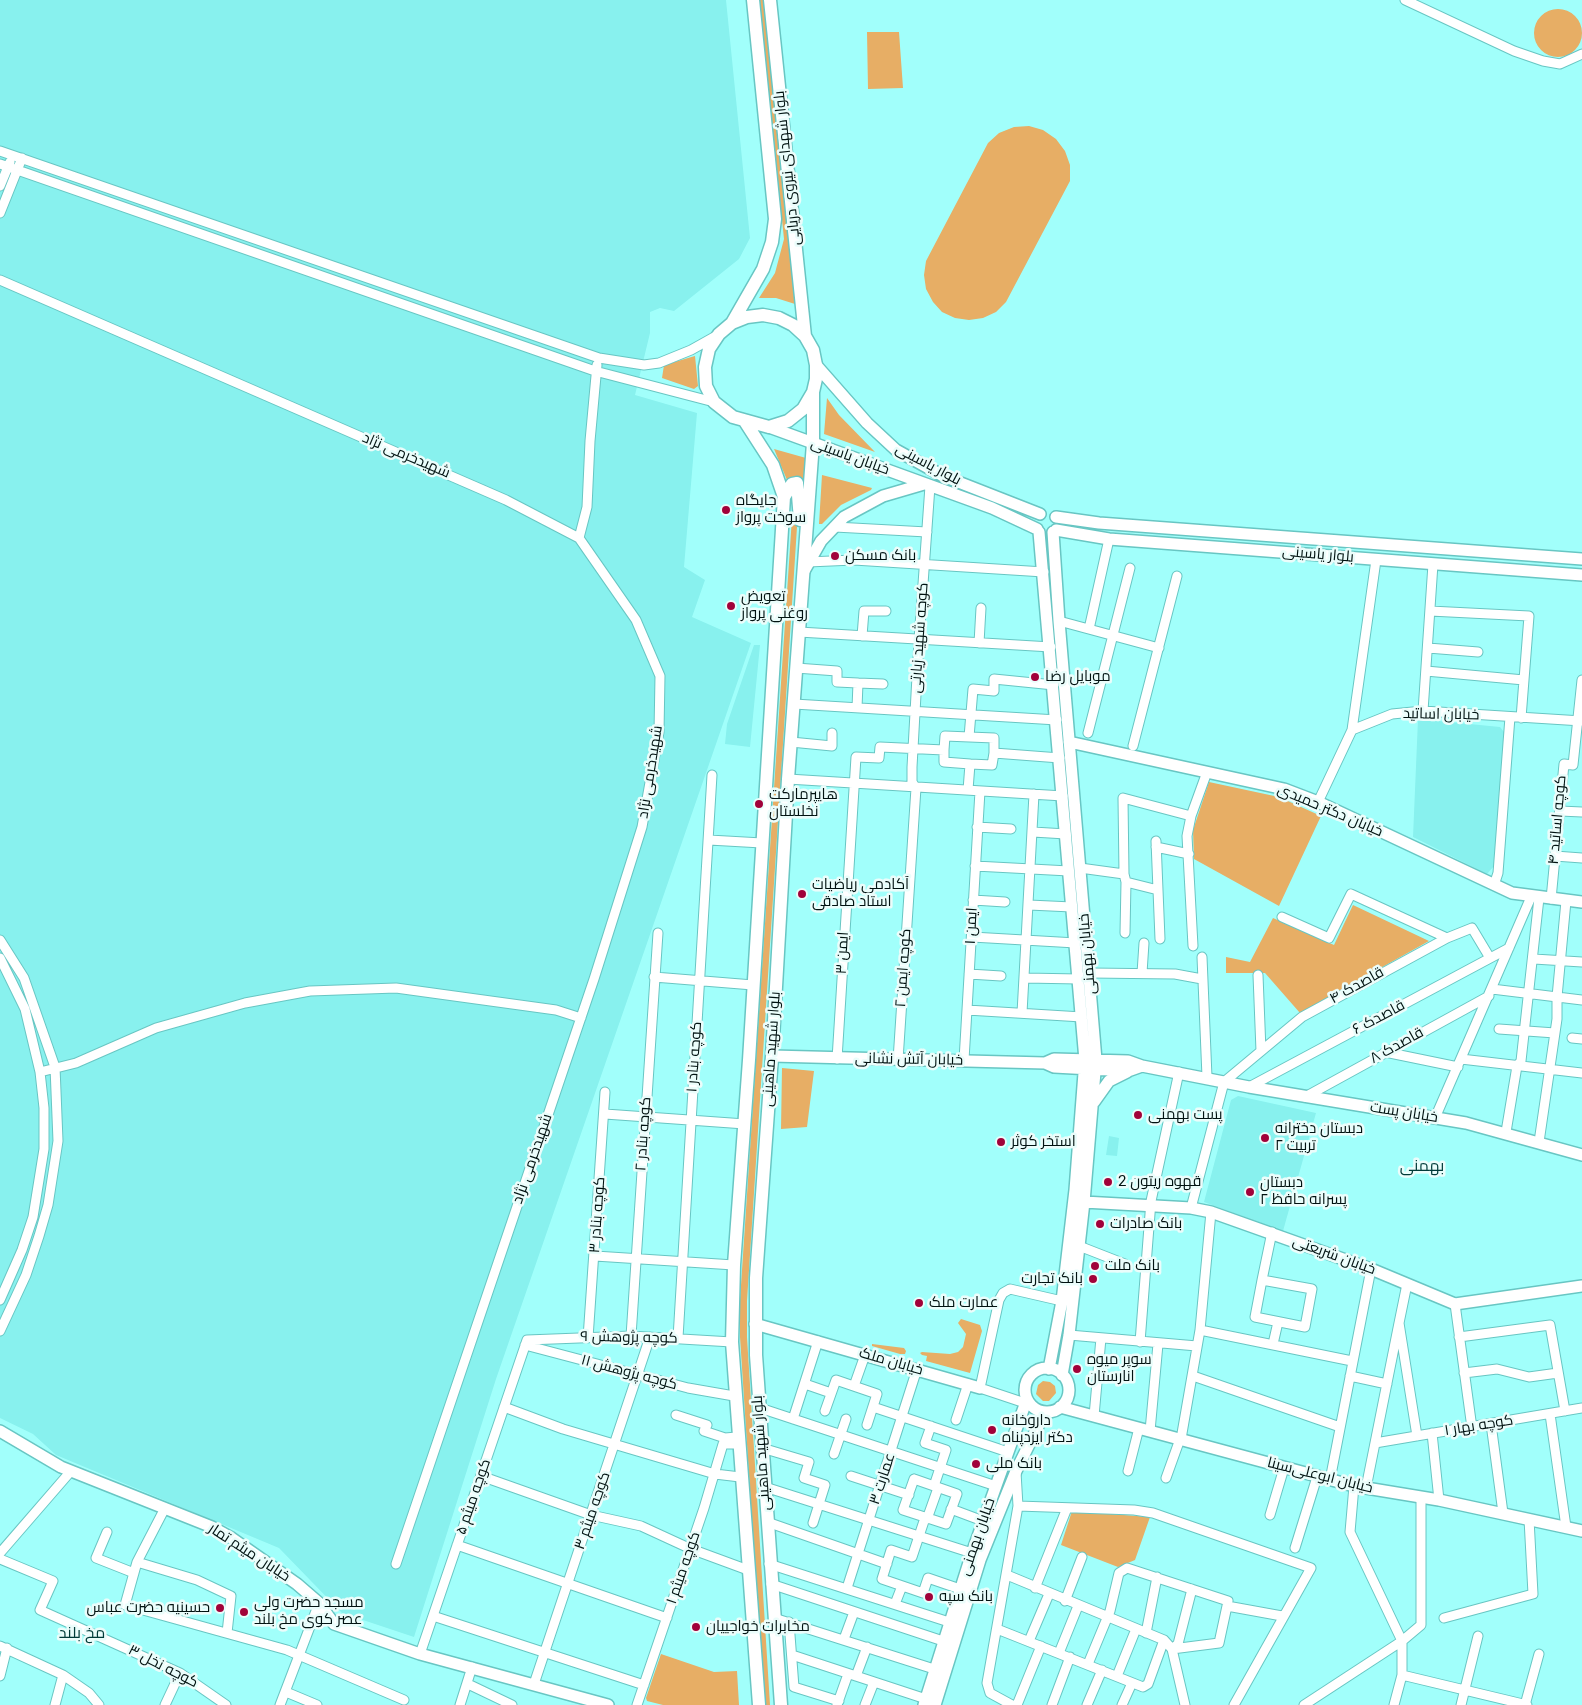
<!DOCTYPE html>
<html>
<head>
<meta charset="utf-8">
<style>
  body { margin:0 }
  canvas { display:block; background:#a1fffb }
</style>
</head>
<body>
<canvas width="1582" height="1705"></canvas>
<script>
const c = document.querySelector('canvas').getContext('2d');
c.lineJoin = 'round';
function paint(path, color) { c.fillStyle = color; c.fill(path, 'evenodd'); }
const poly = rows => new Path2D(rows.map(r => 'M' + r).join(''));
function stroke(path, color, width, dash) { c.strokeStyle = color; c.lineWidth = width; c.lineCap = dash ? 'butt' : 'round'; c.setLineDash(dash || []); c.stroke(path); }
function write(font, color, halo, rows, align = 'center') {
  c.font = font + ' Roboto,Cairo,sans-serif'; c.lineWidth = 5; c.setLineDash([]); c.textBaseline = 'middle'; c.strokeStyle = halo; c.fillStyle = color; for (const [text, x, y, turn = 0] of rows) {
    c.save(); c.translate(x, y); c.rotate((+turn || 0) * Math.PI / 180); c.textAlign = isNaN(turn) ? turn : align; if (halo) c.strokeText(text, 0, 0); c.fillText(text, 0, 0); c.restore();
  }
}
const built = poly([
  [0,0,726,0,750,238,739,259,674,311,660,308,650,312,650,333,635,395,697,413,684,567,705,580,692,617,751,643,496,1379,414,1637,342,1613,279,1548,56,1455,33,1434,0,1418],
  [754,645,760,645,750,747,725,744,727,724],
  [1418,719,1500,727,1504,732,1494,866,1487,874,1413,837],
  [1238,1096,1316,1113,1283,1231,1204,1202,1231,1100],
  [1109,1136,1119,1138,1117,1156,1106,1155]
]);
const green = poly([
  [759,0,766,0,787,201,795,304,776,298,759,298,775,273,784,239],
  '1534 33a24 24 0 1 1 48 0a24 24 0 1 1-48 0Z',
  [867,32,899,32,903,88,868,89],
  [1029,126,1043,130,1056,139,1065,151,1070,165,1070,181,1006,302,996,312,983,318,969,320,955,318,942,312,933,302,926,289,924,275,926,261,988,143,999,133,1014,127],
  [695,356,698,386,694,389,662,378,664,365],
  [827,398,839,415,875,452,824,434],
  [774,449,806,458,804,482,795,477,787,480],
  [822,475,872,488,871,490,841,505,822,524,819,524],
  [794,487,795,518,797,527,747,1301,747,1337,770,1705,764,1705,740,1337,740,1300],
  [1209,782,1279,797,1321,816,1279,906,1194,859,1193,830],
  [1353,905,1429,941,1300,1013,1265,973,1226,973,1226,957,1250,962,1273,918,1334,945],
  [782,1068,814,1071,807,1127,781,1129],
  [961,1319,980,1325,982,1331,970,1373,926,1361,927,1356,922,1355,920,1353,922,1352,950,1354,958,1352,963,1347,966,1334,958,1323],
  [872,1344,904,1348,906,1351,905,1354,900,1354,872,1346],
  [1043,1381,1050,1382,1055,1386,1056,1393,1049,1401,1043,1401,1036,1394,1038,1385],
  [1072,1511,1150,1517,1135,1560,1118,1567,1061,1545],
  [661,1654,714,1672,737,1671,739,1705,663,1705,647,1701,646,1698]
]);
const street = poly([
  [1405,0,1514,51,1543,61,1560,64,1582,54],
  [0,151,599,358,644,365,659,363,691,350,716,336],
  [0,164,595,371,714,402],
  [0,186,10,162],
  [0,213,22,158],
  [0,280,506,500,579,538,636,620,660,676,659,732,642,827,594,979,396,1564],
  [835,527,927,532],
  [579,538,587,507,590,441,597,365],
  [808,562,854,560,1044,572],
  [1430,611,1529,616,1521,718],
  [1059,621,1159,648],
  [1089,629,1109,539],
  [799,632,1051,647],
  [862,636,864,611,886,611],
  [979,643,981,608],
  [1428,648,1478,652],
  [796,668,837,671,837,682,858,683],
  [1426,671,1524,680],
  [794,704,1057,720],
  [857,708,858,683,883,684],
  [1423,711,1433,564],
  [1352,730,1376,560],
  [1088,733,1130,568],
  [969,737,973,689,994,691,994,679,1054,685],
  [791,742,832,746,832,733],
  [1133,746,1177,576],
  [944,750,944,762,970,764,992,765,994,753],
  [788,779,1063,796],
  [916,788,912,782,912,767,919,640,930,486],
  [968,790,970,764],
  [1318,802,1352,730,1392,714,1423,711,1582,721],
  [1560,811,1582,812],
  [977,827,1011,829],
  [1033,832,1066,834],
  [709,840,762,843],
  [1156,841,1160,939],
  [1156,847,1189,854],
  [1555,856,1582,858],
  [975,866,1069,871],
  [1080,868,1124,874],
  [1126,882,1158,890],
  [1494,885,1498,873,1510,717],
  [1551,899,1564,764,1573,765,1582,680],
  [973,900,1005,902],
  [1029,905,1072,907],
  [1282,917,1329,938,1351,894,1447,938],
  [1125,933,1126,882,1124,874,1123,798,1191,816],
  [972,937,1076,943],
  [0,940,24,978,55,1067,58,1141,48,1205,39,1236,26,1275,0,1331],
  [1193,946,1187,836,1191,816,1207,772],
  [1202,957,1207,1077],
  [0,958,25,1009,40,1072,44,1108,44,1149,33,1217,22,1250,0,1300],
  [1534,959,1582,962],
  [1090,973,1175,974,1202,979],
  [1142,973,1144,943],
  [969,974,1001,976],
  [1258,975,1261,1051],
  [654,977,753,985],
  [1025,978,1079,979],
  [1492,989,1582,1000],
  [967,1010,1082,1017],
  [1022,1013,1034,794],
  [1499,1029,1555,1033],
  [1572,1038,1582,1039],
  [1385,1052,1458,1067],
  [837,1059,856,757,879,758,880,747,944,750,945,736,994,738,994,753,1060,758],
  [1461,1059,1582,1073],
  [898,1060,916,788],
  [964,1060,980,791],
  [40,1072,76,1063,156,1028,245,1003,310,991,396,988,556,1010,581,1018],
  [1249,1087,1509,948],
  [1305,1097,1489,996],
  [605,1114,745,1124],
  [1435,1118,1531,897],
  [1506,1132,1517,1066,1521,1061,1539,898],
  [1539,1142,1557,1019,1557,997,1566,901],
  [1191,1208,1224,1082,1302,1017,1447,938,1472,928,1490,958],
  [1079,1246,1125,1264],
  [595,1256,734,1265],
  [1262,1280,1312,1289,1305,1327,1255,1317,1262,1280,1272,1232],
  [1407,1284,1399,1323,1417,1436],
  [1455,1304,1472,1428],
  [1200,1330,1352,1361],
  [1069,1335,1197,1346],
  [631,1336,658,933],
  [1459,1337,1550,1325,1565,1411],
  [588,1338,605,1092],
  [678,1338,712,775],
  [1140,1342,1151,1201,1179,1072],
  [1273,1344,1278,1322],
  [525,1345,688,1388,734,1396],
  [1464,1373,1497,1369,1529,1377,1558,1373],
  [1193,1376,1340,1427],
  [1350,1376,1387,1384],
  [805,1384,831,1393],
  [854,1386,865,1355],
  [1025,1403,980,1388,999,1300,1003,1293,1010,1289,1062,1301],
  [504,1407,563,1429,715,1474,740,1477],
  [873,1407,1008,1452],
  [760,1408,996,1486],
  [825,1411,836,1380,877,1394,867,1425],
  [1550,1414,1566,1527],
  [676,1415,707,1425,704,1431,725,1438,737,1437],
  [1094,1416,1101,1338],
  [793,1419,818,1341],
  [956,1420,968,1384],
  [1491,1424,1503,1513],
  [931,1426,925,1443,946,1450,934,1486],
  [1150,1431,1158,1344],
  [1432,1433,1439,1500],
  [1181,1439,1200,1330,1211,1212],
  [1375,1443,1582,1408],
  [762,1448,809,1462,804,1478,825,1485,813,1523],
  [834,1454,846,1419],
  [1128,1471,1139,1428],
  [481,1476,591,1515,641,1526,691,1549,748,1570],
  [851,1476,909,1495],
  [1166,1478,1180,1439],
  [914,1479,957,1494,946,1524,903,1510,914,1479],
  [1330,1480,1371,1269],
  [1354,1486,1350,1532,1402,1641,1402,1675,1394,1705],
  [765,1487,972,1553],
  [1366,1488,1399,1323],
  [1018,1506,1134,1510,1153,1513,1311,1568,1234,1705],
  [165,1508,137,1562,125,1605,287,1650,404,1700],
  [951,1509,983,1521],
  [1270,1515,1284,1468],
  [925,1518,912,1557,891,1550,882,1579,923,1593,928,1578,960,1589],
  [927,1519,938,1488],
  [767,1522,887,1564],
  [107,1532,96,1558,134,1573],
  [457,1545,667,1618],
  [1295,1548,1317,1477],
  [0,1553,71,1471],
  [0,1559,53,1581,40,1610,180,1673,226,1705],
  [137,1562,197,1580,231,1596,227,1633],
  [769,1564,949,1622],
  [1007,1575,1164,1640,1172,1649,1185,1705],
  [771,1584,943,1641],
  [847,1588,917,1369],
  [1035,1588,1067,1508],
  [1065,1601,1082,1557],
  [895,1604,902,1586],
  [433,1616,644,1685],
  [774,1618,934,1669],
  [1444,1618,1533,1594,1529,1519],
  [789,1622,794,1687,839,1701],
  [997,1629,1143,1687,1148,1684,1164,1640],
  [1146,1633,1157,1577],
  [844,1639,854,1612],
  [1029,1641,1049,1594],
  [0,1646,63,1675,89,1693,99,1705],
  [1172,1649,1219,1643,1227,1606],
  [1172,1649,1178,1644,1192,1589],
  [1059,1653,1078,1606],
  [420,1654,527,1340,631,1336,732,1342],
  [792,1655,926,1699],
  [1088,1664,1110,1611,1119,1573,1127,1568,1228,1601,1227,1606,1282,1616],
  [1402,1675,1527,1705],
  [0,1676,7,1648],
  [856,1676,867,1647],
  [1117,1676,1136,1629],
  [468,1684,512,1705],
  [534,1684,650,1337],
  [286,1692,317,1705],
  [55,1705,63,1675],
  [165,1705,180,1673],
  [280,1705,319,1603],
  [460,1705,472,1667],
  [637,1705,704,1508,723,1444,738,1444],
  [837,1705,848,1674],
  [865,1705,874,1682],
  [1012,1705,990,1693,987,1683,1018,1506,1016,1472],
  [1017,1705,1041,1646],
  [1052,1705,1070,1657],
  [1087,1705,1102,1670],
  [1122,1705,1132,1683],
  [1304,1705,1402,1641,1421,1625,1421,1497],
  [1461,1705,1478,1636],
  [1525,1705,1539,1654]
]);
const secondary = poly([
  [816,365,867,423,896,450,943,476,1040,514],
  [769,427,992,508,1037,529],
  [1056,517,1099,523,1582,559],
  [1056,530,1109,539,1582,575],
  [1039,532,1085,1060,1075,1190,1062,1301,1049,1369],
  [1053,532,1059,621,1096,1060,1084,1202,1069,1335,1062,1375],
  [804,571,821,541,844,517,883,496,924,484],
  [1069,742,1284,789,1318,802,1512,893,1582,902],
  [772,1056,1045,1063,1054,1067,1128,1071,1142,1066],
  [1045,1063,1054,1059,1128,1061,1142,1066,1249,1087,1466,1123,1582,1155],
  [1094,1102,1109,1081,1127,1072],
  [1084,1202,1191,1208,1211,1212,1371,1269,1455,1304,1582,1286],
  [755,1324,980,1388],
  '1025 1390a22 22 0 1 1 44 0a22 22 0 1 1-44 0Z',
  [1060,1407,1354,1486,1439,1500,1582,1531],
  [0,1431,61,1467,212,1527,230,1537,297,1584,319,1603,334,1624,420,1654,608,1705],
  [924,1705,972,1553,1027,1399],
  [935,1705,980,1560,1016,1471,1045,1412]
]);
const primary = poly([
  [770,0,805,336],
  [763,315,779,318,793,325,805,336,813,350,816,365,816,379,813,392,803,409,788,421,769,427,733,417,714,402,706,386,705,367,709,349,719,334,732,323,747,317,763,315],
  [732,323,763,269,772,242,775,219,753,0],
  [744,420,773,465,784,497,749,1060,734,1265,732,1342,759,1705],
  [784,497,792,484,797,483,800,520],
  [781,1705,756,1355,756,1278,772,1056,788,779,813,443,813,392]
]);
const markers = [
  [726,510,5,"#a1023a"],
  [835,556,5,"#a1023a"],
  [731,606,5,"#a1023a"],
  [1035,677,5,"#a1023a"],
  [759,804,5,"#a1023a"],
  [802,894,5,"#a1023a"],
  [1138,1115,5,"#a1023a"],
  [1265,1138,5,"#a1023a"],
  [1001,1142,5,"#a1023a"],
  [1108,1182,5,"#a1023a"],
  [1250,1192,5,"#a1023a"],
  [1100,1224,5,"#a1023a"],
  [1095,1266,5,"#a1023a"],
  [1093,1279,5,"#a1023a"],
  [919,1303,5,"#a1023a"],
  [1077,1369,5,"#a1023a"],
  [992,1430,5,"#a1023a"],
  [976,1464,5,"#a1023a"],
  [929,1597,5,"#a1023a"],
  [220,1608,5,"#a1023a"],
  [244,1612,5,"#a1023a"],
  [696,1627,5,"#a1023a"]
];
const streetNames = [
  ["بلوار شهدای نیروی دریایی",788,168,-96],
  ["شهیدخرمی نژاد",406,456,23],
  ["خیابان یاسینی",850,457,20],
  ["بلوار یاسینی",928,465,28],
  ["بلوار یاسینی",1318,555,5],
  ["کوچه شهید زیارتی",920,638,-86],
  ["خیابان اساتید",1441,715,1],
  ["شهیدخرمی نژاد",651,772,-81],
  ["خیابان دکتر حمیدی",1330,811,23],
  ["کوچه اساتید ۴",1558,820,-85],
  ["ایمن ۱",972,926,-87],
  ["ایمن ۳",843,953,-87],
  ["خیابان بهمنی",1088,954,-95],
  ["کوچه ایمن ۲",904,968,-86],
  ["قاصدک ۴",1357,986,-29],
  ["قاصدک ۶",1379,1018,-28],
  ["قاصدک ۸",1397,1046,-29],
  ["بلوار شهید ماهینی",772,1049,-86],
  ["کوچه بنادر ۱",695,1057,-86],
  ["خیابان آتش نشانی",909,1060,1],
  ["خیابان پست",1404,1113,9],
  ["کوچه بنادر ۲",644,1134,-86],
  ["شهیدخرمی نژاد",533,1159,-71],
  ["کوچه بنادر ۳",598,1215,-86],
  ["خیابان شریعتی",1334,1256,20],
  ["کوچه پژوهش ۹",629,1338,1],
  ["خیابان ملک",891,1362,16],
  ["کوچه پژوهش ۱۱",629,1373,15],
  ["کوچه بهار ۱",1479,1426,-9],
  ["بلوار شهید ماهینی",762,1453,-94],
  ["خیابان ابوعلی‌سینا",1320,1476,14],
  ["عمارت ۳",883,1479,-72],
  ["کوچه میثم ۵",474,1497,-71],
  ["کوچه میثم ۳",593,1511,-71],
  ["خیابان بهمنی",978,1537,-71],
  ["خیابان میثم تمار",249,1553,33],
  ["کوچه میثم ۱",684,1568,-71],
  ["کوچه نخل ۳",163,1667,27]
];
const poiNames = [
  ["جایگاه",736,501],
  ["سوخت پرواز",736,518],
  ["بانک مسکن",845,556],
  ["تعویض",741,597],
  ["روغنی پرواز",741,614],
  ["موبایل رضا",1045,677],
  ["هایپرمارکت",769,795],
  ["نخلستان",769,812],
  ["آکادمی ریاضیات",812,885],
  ["استاد صادقی",812,902],
  ["پست بهمنی",1148,1115],
  ["دبستان دخترانه",1275,1129],
  ["تربیت ۲",1275,1146],
  ["استخر کوثر",1011,1142],
  ["قهوه ریتون 2",1118,1182],
  ["دبستان",1260,1183],
  ["پسرانه حافظ ۲",1260,1200],
  ["بانک صادرات",1110,1224],
  ["بانک ملت",1105,1266],
  ["بانک تجارت",1083,1279,"right"],
  ["عمارت ملک",929,1303],
  ["سوپر میوه",1087,1360],
  ["انارستان",1087,1377],
  ["داروخانه",1002,1421],
  ["دکتر ایزدپناه",1002,1438],
  ["بانک ملی",986,1464],
  ["بانک سپه",939,1597],
  ["مسجد حضرت ولی",254,1603],
  ["عصر کوی مخ بلند",254,1620],
  ["حسینیه حضرت عباس",210,1608,"right"],
  ["مخابرات خواجییان",706,1627]
];
const neighbourhoodNames = [
  ["بهمنی",1422,1167],
  ["مخ بلند",82,1634]
];
paint(built, '#88f1ee');
paint(green, '#e7ae65');
stroke(street, '#68c6c3', 11);
stroke(secondary, '#68c6c3', 14);
stroke(primary, '#68c6c3', 15);
stroke(street, '#fff', 9);
stroke(secondary, '#fff', 11);
stroke(primary, '#fff', 12);
for (const [x, y, r, color] of markers) { const dot = new Path2D(); dot.arc(x, y, r, 0, 2 * Math.PI); c.fillStyle = color; c.fill(dot); stroke(dot, '#ebfdfb', 2); }
write('15px', '#011211', '#ebfdfb', streetNames);
write('15px', '#011211', '#ebfdfb', poiNames, 'left');
write('16px', '#013b39', '#ebfdfb', neighbourhoodNames);
</script>
</body>
</html>
